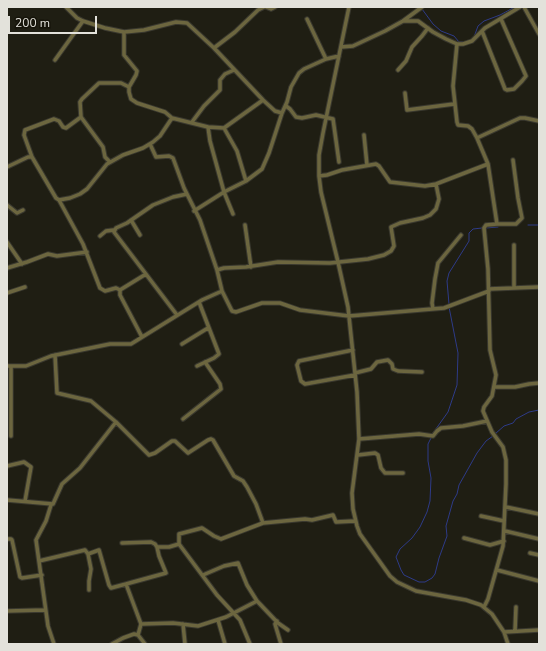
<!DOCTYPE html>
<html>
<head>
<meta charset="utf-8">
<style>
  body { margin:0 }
  #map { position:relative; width:546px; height:651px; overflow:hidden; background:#1f1e13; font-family:"Nunito Sans",sans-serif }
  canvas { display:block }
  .frame { position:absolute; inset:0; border:8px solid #e3e2db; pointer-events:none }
  .scale { position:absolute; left:8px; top:16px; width:89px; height:18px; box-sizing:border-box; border:2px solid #e3e2db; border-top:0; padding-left:5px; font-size:12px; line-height:14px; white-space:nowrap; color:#e3e2db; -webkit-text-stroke:3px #16140a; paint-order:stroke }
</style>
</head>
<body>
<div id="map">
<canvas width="546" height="651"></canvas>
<div class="frame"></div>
<div class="scale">200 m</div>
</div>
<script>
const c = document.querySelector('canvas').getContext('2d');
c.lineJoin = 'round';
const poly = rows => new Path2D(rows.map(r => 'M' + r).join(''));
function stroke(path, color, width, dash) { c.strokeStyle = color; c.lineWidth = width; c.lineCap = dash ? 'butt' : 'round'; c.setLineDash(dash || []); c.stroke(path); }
const stream = poly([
  [422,9,433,24,441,31,454,36,459,42,465,42],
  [474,37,478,26,484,21,500,15,515,7],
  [528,225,539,225],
  [486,228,498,227],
  [449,304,447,281,449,273,469,241,469,233,473,229,482,228],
  [433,433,448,412,457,385,458,353,449,307],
  [495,434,504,426,513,423,516,419,529,412,539,410],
  [431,438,428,444,428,461,431,478,430,501,427,512,420,527,412,538,400,549,396,557,401,570,404,575,419,582,425,582,432,578,435,574,439,558,447,536,446,526,453,501,457,494,459,485,477,453,486,441,493,436]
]);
const minor = poly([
  [66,7,77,18,83,21,105,28,124,32,144,30,176,22,187,23,214,48,263,100,275,111,282,113],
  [266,7,271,9,275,7],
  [349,7,323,133,319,155,319,176,321,192,338,262,348,307,357,392,359,439,352,493,353,509,357,526,360,534,390,576,397,582,416,591,466,600,481,605,492,614,504,632,508,644],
  [524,7,539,34],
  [307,19,326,59],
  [403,21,418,21,433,32,446,39,457,44,463,44,472,41,485,28,520,7],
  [482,31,505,89,507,90,514,89,522,81,526,76,501,19],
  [124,32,124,55,137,71,136,75,129,87,129,92,131,99,137,103,165,112,172,118,208,127],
  [457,44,453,86,457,122,458,125,468,126,472,129,477,138,488,164,497,224,486,225,484,228,488,269,490,350,496,375,492,396,484,407,483,411,492,432,503,447,506,460,506,484,503,546,488,599,484,607],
  [341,47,353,46,385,31,403,21,422,7],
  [214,48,235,32,258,10,264,7],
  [55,60,83,21],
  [398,70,406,61,412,47,422,36,428,28],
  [405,93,407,110,454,104],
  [263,100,224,128,208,127,210,141,224,192,246,181,262,169,269,153,282,113,287,102,291,87,299,73,304,69,326,59,339,56],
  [286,106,290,109,296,117,302,118,316,115,333,119,339,162],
  [81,117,103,147,105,157,110,162],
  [192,122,204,106,220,90,220,80,225,74,234,70],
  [224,128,237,151,246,181],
  [364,135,367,165],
  [477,138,520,118,525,118,539,121],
  [32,157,24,135,25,130,54,119,59,121,63,127,66,128,81,117,80,102,82,99,99,83,121,83,129,87],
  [7,167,28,157,32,157,56,198,59,200,70,198,80,194,87,189,107,164,123,155,143,148,153,142,160,136,172,118],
  [319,176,327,175,342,170,376,164,379,166,390,182,425,186,436,184,488,164],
  [59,200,83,244,100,288,105,291,116,288,120,290],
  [7,205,17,213,23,210],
  [194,211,224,192,233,214],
  [131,220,140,235],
  [497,224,516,224,522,218,518,198,513,160],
  [245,225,251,267],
  [100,236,106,231,114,230],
  [7,242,22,264],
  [514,245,514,287],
  [7,268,27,262,48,254,57,256,87,252],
  [217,270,224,268,246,267,278,262,330,263,368,259,384,255,391,251,394,246,391,227,400,223,423,218,430,215,436,209,439,199,436,184],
  [489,289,539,287],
  [222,291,232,311,236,312,262,303,280,303,300,310,349,316,444,308,489,291],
  [7,293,25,287],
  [433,309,432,303,435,279,438,263,461,235],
  [177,315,114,232,116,228,127,223,153,205,173,197,187,194],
  [142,337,120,295,120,290,146,274],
  [182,344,208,328],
  [353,350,299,361,297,365,301,381,305,384,355,375],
  [55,355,57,393,91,401,116,422,149,455,155,453,172,441,175,441,188,453,208,440,211,439,213,440,234,476,243,481,247,487,256,504,263,523],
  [7,366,26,366,51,356,110,344,131,344,202,300,222,291,217,270,200,220,184,188,173,158,169,156,156,157,150,144],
  [11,366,11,436],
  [197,366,214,358,219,354,199,302],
  [355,373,371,369,377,362,388,360,392,364,393,369,398,371,422,372],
  [494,387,515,387,529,384,539,383],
  [183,419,221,389,220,384,205,362],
  [359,439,419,434,433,436,437,431,441,428,463,426,487,421],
  [358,455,375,453,378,455,381,468,385,473,403,473],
  [7,466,24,462,31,467,25,501],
  [7,500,53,504,62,484,80,468,116,422],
  [51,505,46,521,36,540,48,626,54,644],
  [506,507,539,514],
  [481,516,504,521],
  [505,531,539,539],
  [464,538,490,545,504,541],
  [7,539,11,539,12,540,20,577,22,578,42,575],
  [122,543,151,542,155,544,157,547,169,547,179,544],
  [157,547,159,556,166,573,126,584,141,624,173,623,198,626,226,617,257,601],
  [530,553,539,555],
  [88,554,99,550,109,585,111,588,126,584],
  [39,561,85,550,88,554,91,569,89,581,89,590],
  [497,570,539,581],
  [203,575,224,566,238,563,247,585,257,601,278,623,288,630],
  [7,611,45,610],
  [218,620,225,644],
  [277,621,275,624,281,644],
  [183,624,185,644],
  [515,631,516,607],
  [504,632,539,630],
  [138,635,141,624],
  [112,644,123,638,134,634,138,635,145,644],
  [250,644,240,620,217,595,179,544,179,534,202,528,214,536,221,539,263,523,305,519,312,520,333,515,336,522,355,521]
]);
stroke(stream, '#2e3b88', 1);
stroke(minor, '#3a392f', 5.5);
stroke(minor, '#6c663f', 3.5);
</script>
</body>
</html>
